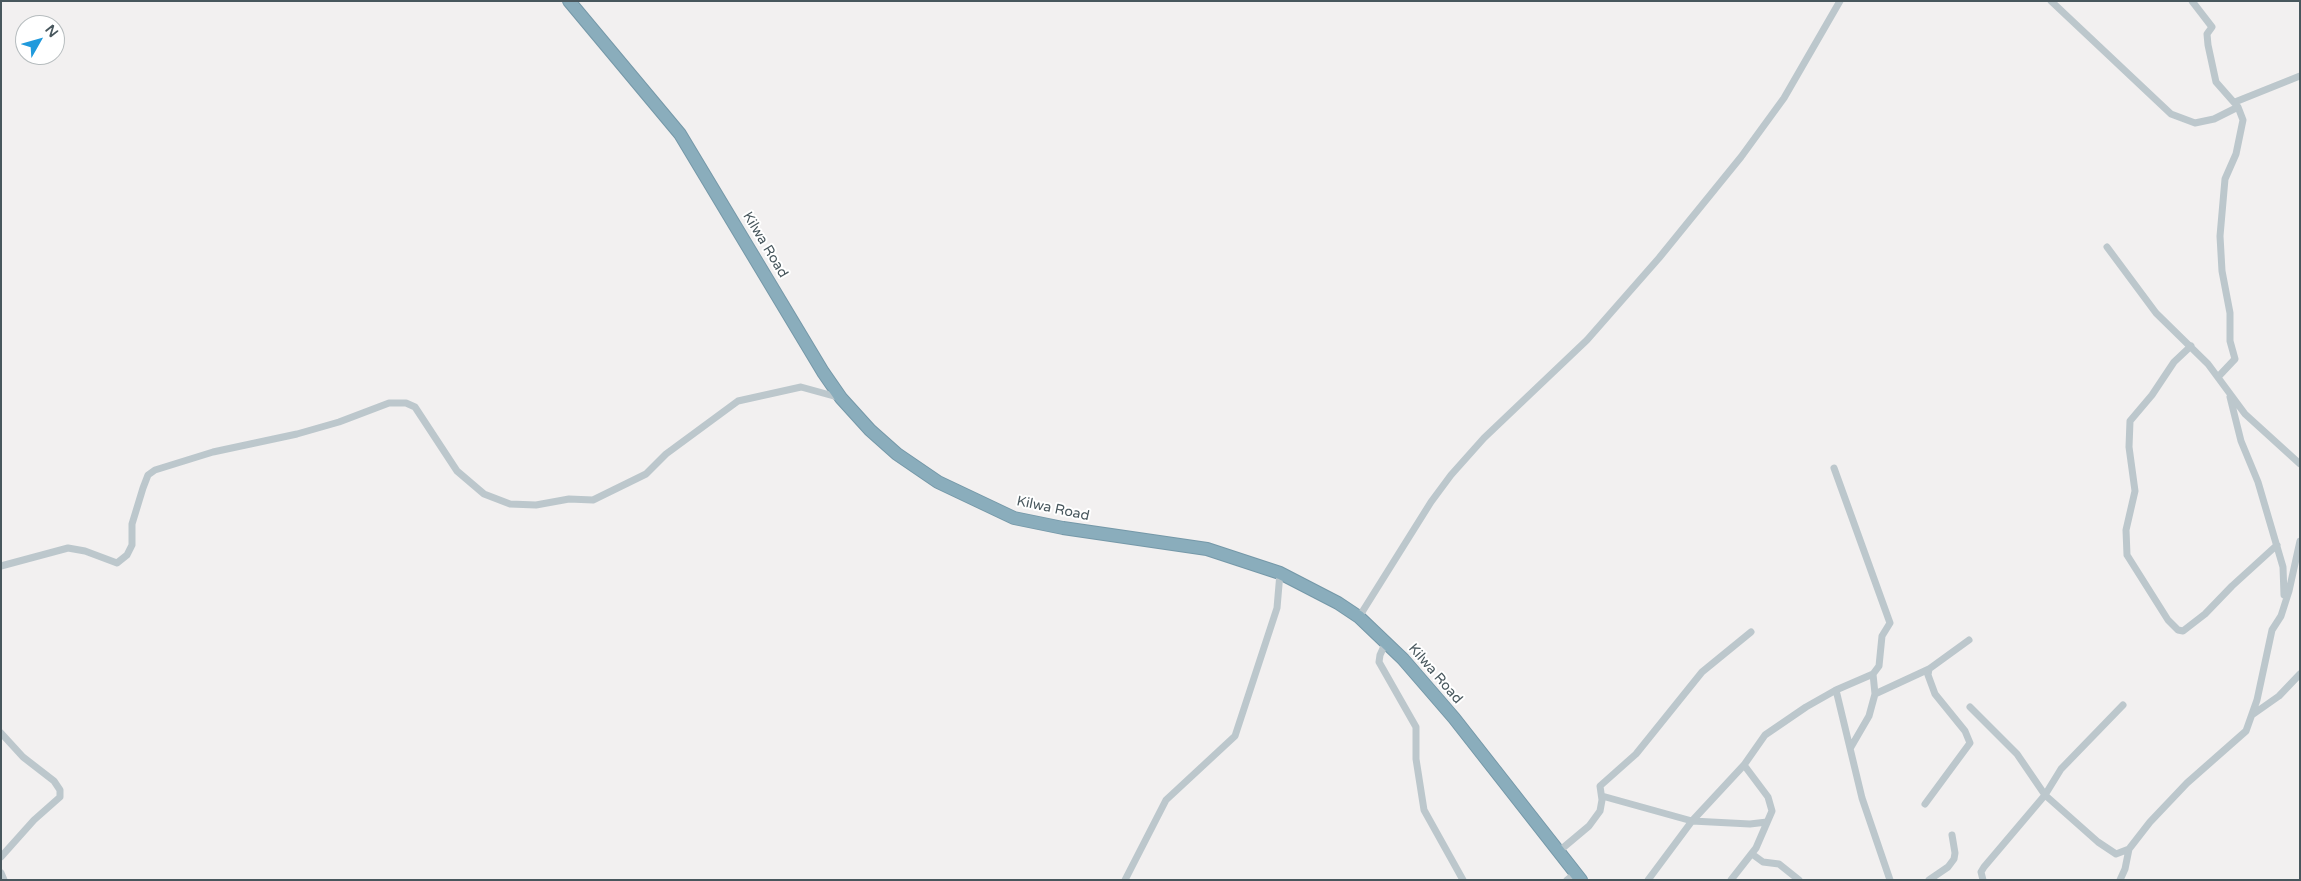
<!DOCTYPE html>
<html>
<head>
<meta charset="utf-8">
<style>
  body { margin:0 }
  #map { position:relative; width:2301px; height:881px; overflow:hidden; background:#f2f0f0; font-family:"Varela Round",sans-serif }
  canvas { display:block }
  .frame { position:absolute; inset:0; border:2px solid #48575d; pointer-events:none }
  .north { position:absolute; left:15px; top:15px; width:50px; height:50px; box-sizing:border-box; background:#fff; border:1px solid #b6bcbe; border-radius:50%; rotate:52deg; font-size:14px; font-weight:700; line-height:20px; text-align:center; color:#48575d }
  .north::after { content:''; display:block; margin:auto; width:18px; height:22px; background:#209adc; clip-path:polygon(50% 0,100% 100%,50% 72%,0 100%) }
</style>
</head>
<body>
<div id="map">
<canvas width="2301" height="881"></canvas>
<div class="frame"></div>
<div class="north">N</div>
</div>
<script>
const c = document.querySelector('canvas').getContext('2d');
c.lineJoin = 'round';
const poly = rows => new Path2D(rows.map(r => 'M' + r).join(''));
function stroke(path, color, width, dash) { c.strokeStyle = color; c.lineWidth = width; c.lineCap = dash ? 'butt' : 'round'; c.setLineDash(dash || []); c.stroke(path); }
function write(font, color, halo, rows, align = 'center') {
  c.font = font + ' "Varela Round",sans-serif'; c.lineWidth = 4; c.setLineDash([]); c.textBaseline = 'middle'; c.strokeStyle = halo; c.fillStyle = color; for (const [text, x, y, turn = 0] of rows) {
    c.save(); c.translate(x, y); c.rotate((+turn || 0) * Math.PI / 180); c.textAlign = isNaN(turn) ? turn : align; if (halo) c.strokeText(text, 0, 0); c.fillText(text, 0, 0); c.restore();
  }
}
const street = poly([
  [2051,1,2171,114,2195,123,2214,119,2238,107],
  [2192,1,2212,27,2207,34,2208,45,2216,82,2238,107,2243,120,2236,154,2225,179,2220,236,2222,271,2230,313,2230,341,2235,359,2218,377],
  [2235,102,2300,76],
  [2107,247,2156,313,2208,364,2245,414,2300,464],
  [2191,346,2174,362,2152,395,2130,421,2129,447,2135,491,2126,530,2127,555,2168,620,2178,630,2183,631,2205,614,2232,586,2277,545],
  [2230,397,2241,441,2258,482,2283,567,2284,595],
  [1,566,68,548,85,551,117,563,127,555,132,545,132,524,143,488,148,475,155,470,213,452,297,434,339,422,389,403,406,403,415,407,457,471,484,494,510,504,536,505,569,499,593,500,646,474,666,454,738,401,801,387,841,398],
  [1359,617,1431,502,1451,475,1484,438,1587,340,1659,258,1741,157,1784,98,1840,1],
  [1386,642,1380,655,1379,662,1416,727,1416,759,1424,810,1463,880],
  [1836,690,1862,798,1890,880],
  [1875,694,1929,669,1969,640],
  [1970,707,2017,754,2045,795,2098,842,2116,854,2129,849,2150,822,2187,783,2246,731,2257,700,2272,630,2281,616,2289,591,2300,541],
  [2252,715,2279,696,2300,674],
  [1,733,23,757,54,781,60,790,60,797,34,820,1,857],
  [1851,747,1869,716,1875,694,1873,674],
  [1602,796,1692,821,1750,824,1767,822],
  [1925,804,1970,743,1965,731,1935,694,1928,675,1929,669],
  [1558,852,1589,826,1600,811,1602,800,1600,786,1636,754,1702,672,1751,632],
  [1752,854,1763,862,1779,864,1799,880],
  [1,873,4,880],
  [1125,880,1166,800,1235,736,1277,608,1280,573],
  [1567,880,1576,873],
  [1648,880,1692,821,1744,765,1765,735,1806,707,1836,690,1873,674,1879,666,1882,636,1890,623,1834,468],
  [1731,880,1756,848,1772,811,1768,797,1744,765],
  [1929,880,1948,867,1954,859,1955,853,1952,835],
  [1983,880,1981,872,1984,867,2045,795,2061,769,2123,705],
  [2120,880,2125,869,2129,849]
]);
const highway = poly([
  [569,1,680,134,823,372,841,398,870,430,897,454,938,482,1014,518,1063,528,1207,549,1280,573,1338,603,1359,617,1403,659,1454,718,1581,880]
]);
const streetNames = [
  ["Kilwa Road",765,245,59],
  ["Kilwa Road",1053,509,12],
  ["Kilwa Road",1435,674,49]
];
stroke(highway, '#7598a8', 14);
stroke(street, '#bcc7cc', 7);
stroke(highway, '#8aadbc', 12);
write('14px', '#48575d', '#fff', streetNames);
</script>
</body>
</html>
